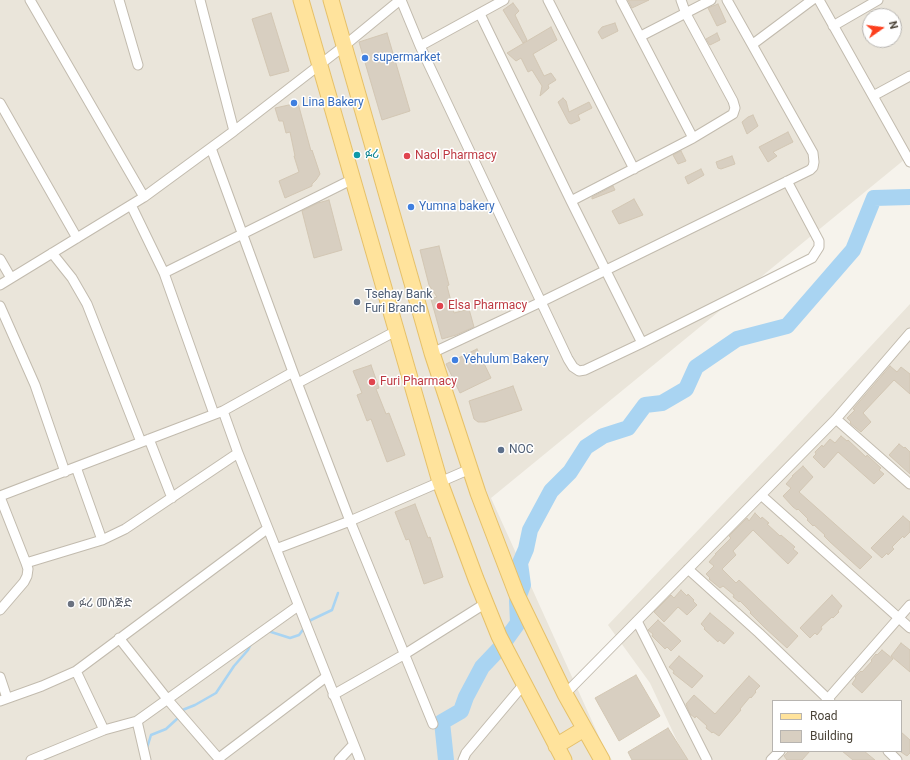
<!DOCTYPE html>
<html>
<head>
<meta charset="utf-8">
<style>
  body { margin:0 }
  #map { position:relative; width:910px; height:760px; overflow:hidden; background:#f6f3ec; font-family:Roboto,sans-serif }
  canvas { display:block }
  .legend { position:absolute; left:772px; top:700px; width:130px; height:52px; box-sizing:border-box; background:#fff; border:1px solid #b7b4b0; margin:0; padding:5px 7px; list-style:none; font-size:12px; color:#4b4439 }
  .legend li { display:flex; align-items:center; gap:8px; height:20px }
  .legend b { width:20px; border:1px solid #b7b4b0 }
  .north { position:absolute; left:862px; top:8px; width:40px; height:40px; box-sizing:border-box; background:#fff; border:1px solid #b7b4b0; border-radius:50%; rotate:76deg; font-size:11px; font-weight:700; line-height:16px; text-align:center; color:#4b4439 }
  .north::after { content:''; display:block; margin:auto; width:14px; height:18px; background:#fc3f1d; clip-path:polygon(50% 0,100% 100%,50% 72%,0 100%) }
</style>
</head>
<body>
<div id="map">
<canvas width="910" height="760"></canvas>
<ul class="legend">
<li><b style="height:5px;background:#ffe39c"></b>Road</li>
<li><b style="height:11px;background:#d8cfc1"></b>Building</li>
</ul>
<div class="north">N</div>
</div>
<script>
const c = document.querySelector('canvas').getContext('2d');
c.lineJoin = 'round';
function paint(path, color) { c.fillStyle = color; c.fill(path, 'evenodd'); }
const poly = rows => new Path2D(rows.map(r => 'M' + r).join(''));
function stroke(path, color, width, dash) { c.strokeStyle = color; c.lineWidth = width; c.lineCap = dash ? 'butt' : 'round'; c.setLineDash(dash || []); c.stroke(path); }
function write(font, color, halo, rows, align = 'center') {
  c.font = font + ' Roboto,"Noto Sans Ethiopic",sans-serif'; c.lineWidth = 3; c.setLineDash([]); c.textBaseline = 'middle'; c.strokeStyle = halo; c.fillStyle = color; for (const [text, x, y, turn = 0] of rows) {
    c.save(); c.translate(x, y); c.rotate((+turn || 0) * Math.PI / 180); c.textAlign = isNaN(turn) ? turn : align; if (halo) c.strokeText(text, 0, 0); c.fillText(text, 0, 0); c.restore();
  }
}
const residential = poly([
  [0,0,910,0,910,155,491,498,606,752,612,760,0,760],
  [870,16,894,16,894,40,870,40],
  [910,304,910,760,686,760,650,683,608,625,777,447],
  [773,701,901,701,901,751,773,751]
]);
const stream = poly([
  [308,623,311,620,332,610,338,593],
  [268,631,290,638,299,635,305,627],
  [180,711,195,705,216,693,234,666,248,650,251,644],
  [147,748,151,735,166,729,178,718,179,716]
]);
const river = poly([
  [446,760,442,722,461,711,466,697,482,667,500,648,518,623,517,601,523,585,520,563,526,549,530,530,551,491,570,472,586,447,603,436,628,428,645,405,662,403,686,389,696,367,737,339,787,326,853,250,874,198,910,197]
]);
const building = poly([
  [628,0,649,0,632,8,628,0],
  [513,3,519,11,515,15,527,40,523,43,503,10,513,3],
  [718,4,726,22,717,26,708,8,718,4],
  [271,13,289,71,270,76,252,19,271,13],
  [615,23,618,31,602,39,598,32,602,27,615,23],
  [551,27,557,40,533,54,544,76,551,73,556,80,548,85,549,88,540,96,542,86,532,70,528,72,521,58,516,61,507,53,551,27],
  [387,33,410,111,382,120,359,42,387,33],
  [717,33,720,40,710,45,706,39,717,33],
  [563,98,566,101,569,112,589,102,592,108,578,115,580,120,571,124,569,123,558,102,563,98],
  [298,103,311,151,312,150,320,174,316,180,312,184,312,186,285,198,279,181,299,172,294,156,295,156,290,132,286,133,283,121,279,121,275,108,298,103],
  [753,115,758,126,747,134,742,122,748,117,753,115],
  [788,132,793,142,773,152,777,156,768,162,759,147,788,132],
  [681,151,686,161,678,164,673,155,681,151],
  [732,156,735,164,721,169,718,168,716,162,732,156],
  [701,169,704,175,688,184,685,177,701,169],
  [613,186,615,190,592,199,592,197,613,186],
  [634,199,643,215,619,224,612,211,634,199],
  [329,200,342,250,314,258,302,211,318,203,329,200],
  [439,246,449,285,447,286,454,313,469,309,474,327,456,335,442,339,431,299,437,297,429,285,420,250,439,246],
  [477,349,491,378,460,393,446,364,477,349],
  [371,365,379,388,376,389,386,414,389,413,405,455,387,462,371,419,367,421,357,395,362,393,353,371,371,365],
  [890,366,897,372,901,367,910,374,910,394,894,380,863,413,871,422,861,432,850,423,851,422,847,418,855,410,853,409,890,366],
  [513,386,522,410,485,422,478,422,474,419,469,401,513,386],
  [841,436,847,441,848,440,866,457,867,455,881,468,879,470,884,474,874,484,838,452,824,468,813,457,816,454,815,452,822,445,823,447,830,439,835,443,841,436],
  [899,444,904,448,905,447,910,452,910,474,889,455,899,444],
  [803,466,813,477,799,492,872,557,860,569,830,542,824,536,825,535,814,525,813,526,807,520,808,519,798,509,797,510,793,507,783,496,791,488,786,484,793,476,792,476,803,466],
  [415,504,428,538,430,537,443,577,424,584,409,539,406,540,395,512,415,504],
  [755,513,761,519,762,517,769,523,767,524,780,536,781,535,795,547,793,549,798,553,788,564,753,530,733,551,736,555,722,569,736,583,739,580,798,636,787,648,764,627,750,613,751,612,740,601,739,602,733,597,734,595,723,586,720,588,709,579,710,578,706,574,714,566,709,562,716,554,715,554,731,538,729,536,747,518,749,521,755,513],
  [903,516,910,522,910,532,904,538,903,536,892,547,894,549,888,555,887,553,882,558,871,548,903,516],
  [681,590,687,596,688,594,694,600,693,601,697,605,687,615,678,607,664,622,654,612,671,595,674,598,681,590],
  [832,595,842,606,838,611,839,612,833,618,832,617,821,627,822,629,817,635,815,633,810,638,800,628,832,595],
  [710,613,734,633,724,644,719,640,718,642,704,629,705,628,701,624,710,613],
  [658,620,681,641,671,651,667,647,665,649,652,636,653,634,648,630,658,620],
  [901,643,910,650,910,672,891,656,901,643],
  [882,650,893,659,862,693,852,684,856,678,855,677,861,671,862,672,872,661,871,660,876,654,877,655,882,650],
  [679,656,703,676,692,688,673,673,674,671,669,667,679,656],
  [636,675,660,716,619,741,595,698,636,675],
  [749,676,760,686,755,691,756,692,751,698,750,697,740,709,741,710,719,736,713,732,712,733,706,728,707,726,696,716,695,718,690,714,686,704,694,695,715,714,749,676],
  [668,728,688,760,632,760,628,752,668,728],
  [901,732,910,740,910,753,907,756,901,752,901,732],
  [789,751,810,751,802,760,787,760,784,756,789,751],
  [842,751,864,751,875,760,853,760,842,751]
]);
const minor = poly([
  [30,0,144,197],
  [119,0,138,65],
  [200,0,234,131],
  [401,0,420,46,568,359,573,367,579,371,585,370,642,343,812,258,819,247,819,241,787,181],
  [548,0,634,169],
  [621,0,693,138],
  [819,0,910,162],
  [480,14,571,201,642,343],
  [833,26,878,0],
  [641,36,711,0],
  [753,44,812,0],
  [420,46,504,0],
  [873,96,910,76],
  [0,103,77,238],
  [211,148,293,372,350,521,433,724],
  [571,201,693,138,733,114,735,108,733,101,686,14,681,0],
  [131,205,164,273,214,414],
  [52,253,72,278,87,304,141,442],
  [0,259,11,278],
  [164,273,353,179],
  [0,285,144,197,234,131,344,46,400,0],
  [0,306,35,385,65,472],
  [432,353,541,302,810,170,813,167,814,162,813,153,727,0],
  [298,383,396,331],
  [223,411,238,453],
  [836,419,910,484],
  [149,439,172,498],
  [76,467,102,540],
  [761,495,910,628],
  [0,496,223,411,293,372],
  [0,497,26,563],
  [276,549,350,521,470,469],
  [688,569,759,633,830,701],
  [0,610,24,582,27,576,28,569,26,563,102,540,125,529,238,453,360,760],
  [637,621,707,760],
  [119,638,168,700,220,760],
  [76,671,104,730],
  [0,677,7,698],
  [565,694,836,419,910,333],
  [333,695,405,654,486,603],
  [0,701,42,686,76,671,267,529],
  [826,701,910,605],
  [137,721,298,606],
  [888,751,897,760],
  [219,758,326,677],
  [31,760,104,730,137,721,146,760],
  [339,760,353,745],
  [463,760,466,753,524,684],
  [771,760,780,751]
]);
const primary = poly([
  [301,0,440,482,476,579,499,636,564,760],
  [331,0,432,353,478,493,517,595,565,694,602,760],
  [556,746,584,729]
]);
const markers = [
  [365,58,4,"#3f7fe0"],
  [294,103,4,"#3f7fe0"],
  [357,155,4,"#0f9aa8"],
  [407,156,4,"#e0444e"],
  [411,207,4,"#3f7fe0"],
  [357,302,4,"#5c6f8a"],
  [440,306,4,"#e0444e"],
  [455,360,4,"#3f7fe0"],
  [372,382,4,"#e0444e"],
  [501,450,4,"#5c6f8a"],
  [71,604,4,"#6b7280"]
];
const shopNames = [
  ["supermarket",373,58],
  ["Lina Bakery",302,103],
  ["Yumna bakery",419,207],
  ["Yehulum Bakery",463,360]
];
const cultureNames = [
  ["ፉሪ",365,155]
];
const healthNames = [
  ["Naol Pharmacy",415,156],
  ["Elsa Pharmacy",448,306],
  ["Furi Pharmacy",380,382]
];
const serviceNames = [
  ["Tsehay Bank",365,295],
  ["Furi Branch",365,309],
  ["NOC",509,450]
];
const worshipNames = [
  ["ፉሪ መስጅድ",79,604]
];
paint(residential, '#eae5da');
stroke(stream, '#a9d4f2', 2.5);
stroke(river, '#a9d4f2', 16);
paint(building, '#d8cfc1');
stroke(building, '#d3c7b4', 1);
stroke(minor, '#c2bbae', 11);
stroke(primary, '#e6c16a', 17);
stroke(minor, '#fff', 9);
stroke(primary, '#ffe39c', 15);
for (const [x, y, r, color] of markers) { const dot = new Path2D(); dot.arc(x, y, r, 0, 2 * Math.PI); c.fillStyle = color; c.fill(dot); stroke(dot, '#fff', 1.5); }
write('12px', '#366cbe', '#fff', shopNames, 'left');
write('12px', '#0d838f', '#fff', cultureNames, 'left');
write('12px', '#be3a42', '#fff', healthNames, 'left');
write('12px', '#4e5e75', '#fff', serviceNames, 'left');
write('12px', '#5b616d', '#fff', worshipNames, 'left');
</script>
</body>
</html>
